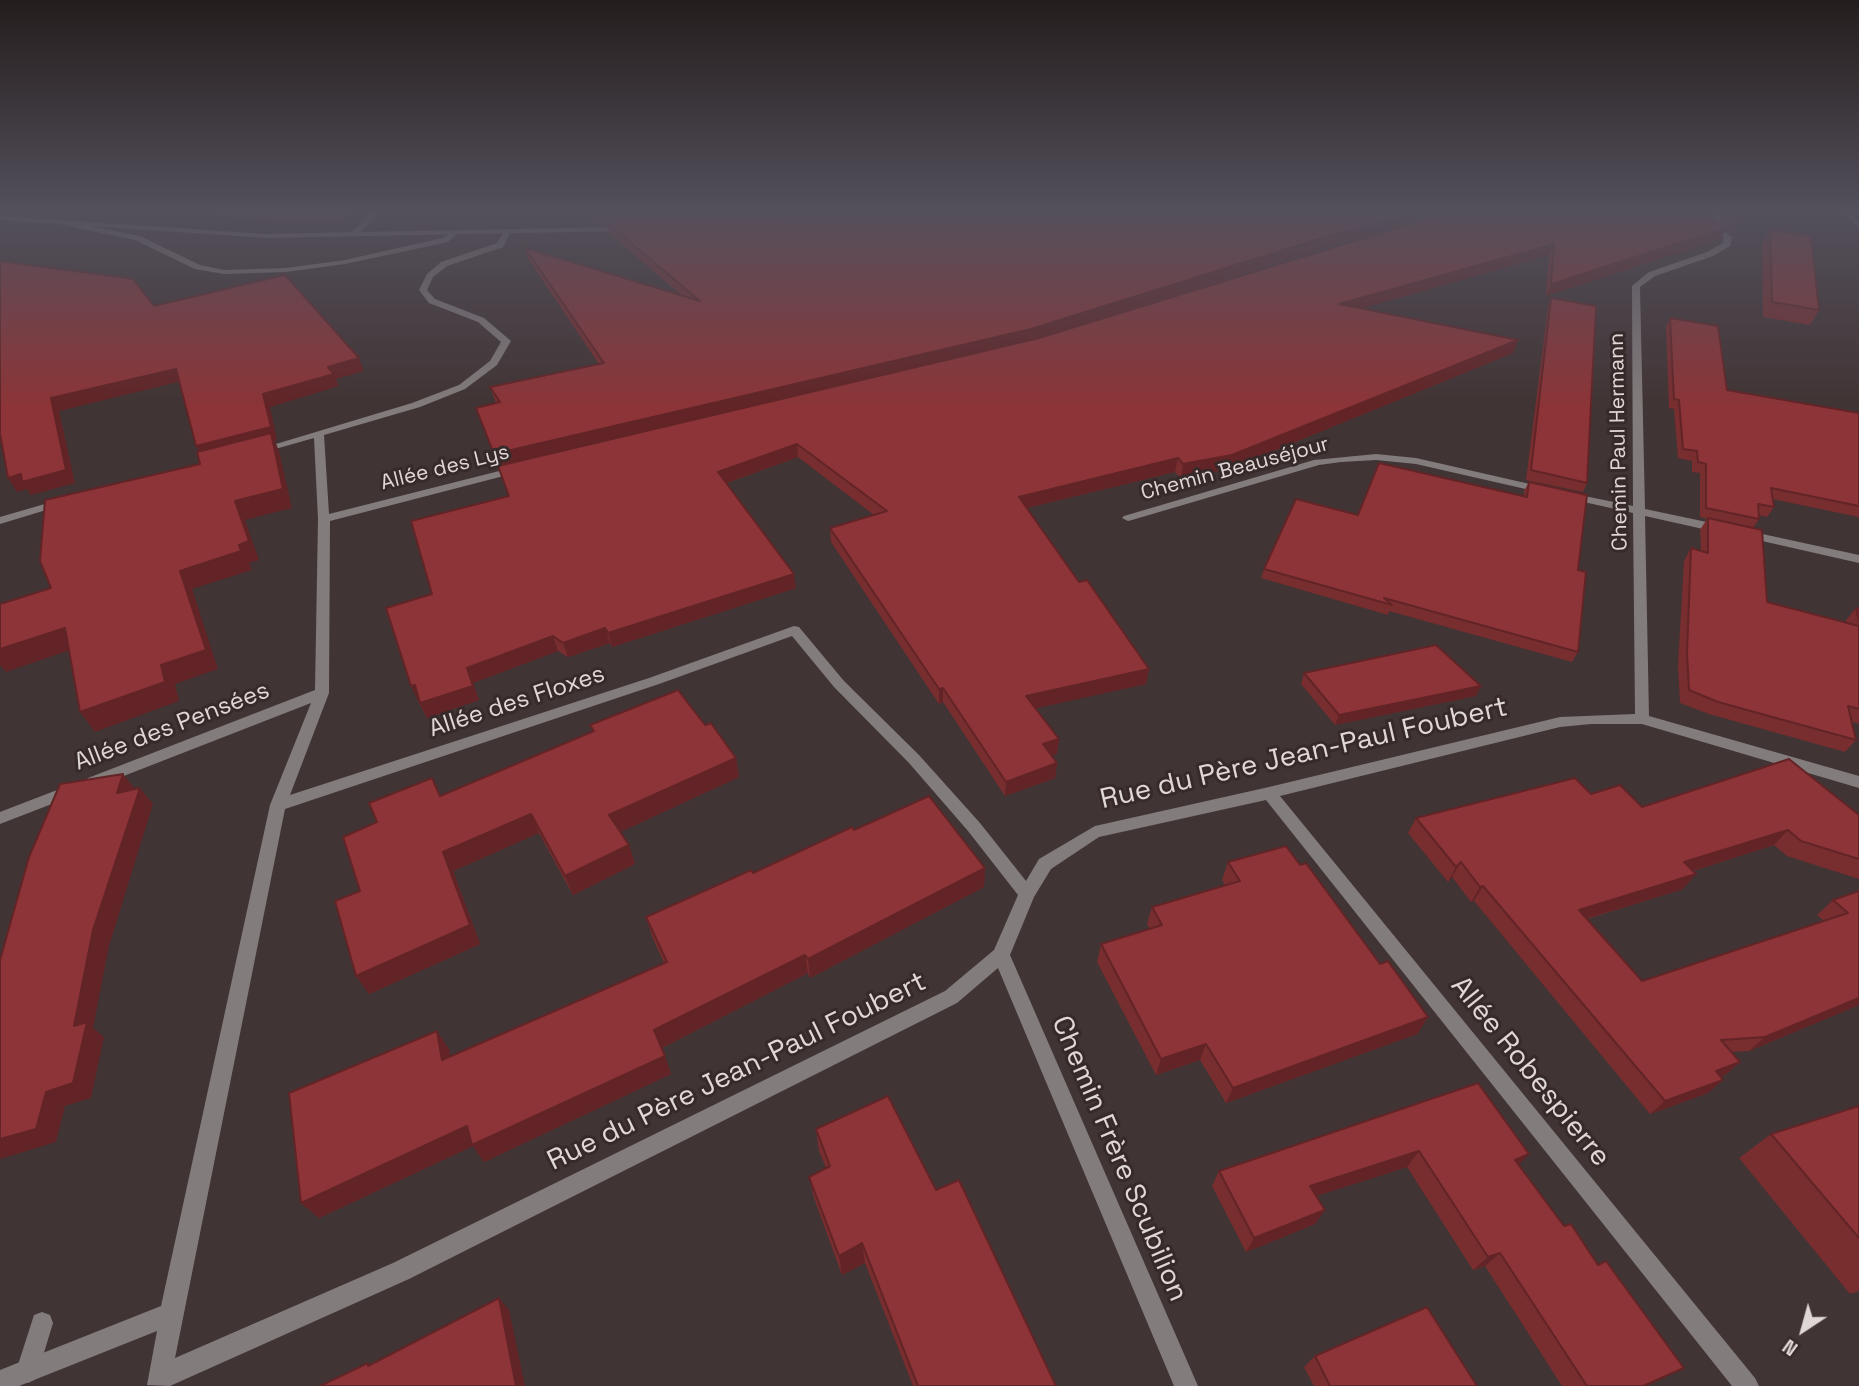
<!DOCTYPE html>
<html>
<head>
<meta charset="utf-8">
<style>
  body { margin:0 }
  #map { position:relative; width:1859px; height:1386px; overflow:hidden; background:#413434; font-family:"Space Grotesk",sans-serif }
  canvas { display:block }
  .north { position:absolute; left:1768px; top:1295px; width:70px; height:70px; -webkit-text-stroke:5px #372a2a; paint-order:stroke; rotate:216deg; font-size:19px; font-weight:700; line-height:28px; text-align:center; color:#e0d8d7 }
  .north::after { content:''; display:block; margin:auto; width:24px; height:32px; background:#e0d8d7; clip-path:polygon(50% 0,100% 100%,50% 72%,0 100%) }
</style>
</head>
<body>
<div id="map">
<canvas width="1859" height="1386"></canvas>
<div class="north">N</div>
</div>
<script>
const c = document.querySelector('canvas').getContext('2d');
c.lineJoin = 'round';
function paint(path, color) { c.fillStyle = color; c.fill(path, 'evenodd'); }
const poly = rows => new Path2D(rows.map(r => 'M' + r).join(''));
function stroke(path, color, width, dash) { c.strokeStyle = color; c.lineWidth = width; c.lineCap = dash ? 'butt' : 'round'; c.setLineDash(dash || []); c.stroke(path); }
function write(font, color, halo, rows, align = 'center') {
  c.font = font + ' "Space Grotesk",sans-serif'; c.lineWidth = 6; c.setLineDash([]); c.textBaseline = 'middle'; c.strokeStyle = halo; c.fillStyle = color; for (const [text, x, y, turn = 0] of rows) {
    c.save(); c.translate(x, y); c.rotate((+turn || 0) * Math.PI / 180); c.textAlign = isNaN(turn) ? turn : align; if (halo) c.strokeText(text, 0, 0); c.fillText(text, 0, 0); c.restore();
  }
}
const green = poly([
  [166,213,352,213,340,223]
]);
const service = poly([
  [64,221,140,236,200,265,224,270,286,268,345,260,442,238,454,231,458,233,448,242,345,264,286,272,224,274,195,269,135,240,64,225,64,221],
  [42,1312,50,1315,53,1323,36,1379,28,1383,20,1379,16,1371,34,1315,42,1312]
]);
const minor = poly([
  [1714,213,1722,213,1719,228,1732,237,1730,246,1713,256,1655,276,1640,287,1645,509,1721,525,1727,529,1721,533,1645,516,1649,716,1859,776,1859,788,1642,724,1591,724,1560,727,1280,796,1755,1378,1759,1386,1732,1386,1266,800,1099,837,1051,869,1034,897,1010,955,1198,1386,1174,1386,998,968,957,1003,409,1279,170,1386,147,1385,157,1331,19,1386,0,1386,0,1370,161,1306,270,805,311,703,98,786,93,788,88,786,85,782,88,778,315,690,318,519,314,438,261,453,256,450,412,403,459,385,490,361,501,342,478,322,429,303,419,290,427,274,441,262,497,243,505,230,511,230,503,247,447,266,433,277,427,290,435,299,484,318,511,341,497,365,465,389,420,407,324,435,329,514,519,466,524,469,523,471,330,521,329,693,290,795,649,678,794,626,799,627,844,681,919,755,980,823,1026,881,1039,859,1095,826,1269,787,1560,717,1635,714,1633,513,1566,498,1564,496,1570,493,1633,506,1632,286,1649,272,1707,252,1723,243,1724,238,1713,231,1702,229,1712,227,1714,213],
  [792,636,834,687,909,763,968,831,1018,895,994,950,945,991,393,1263,175,1358,285,809,659,684,792,636],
  [1843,213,1851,213,1859,222,1859,228,1843,213],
  [1376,454,1416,458,1543,487,1549,490,1543,493,1416,464,1376,460,1341,462,1319,465,1132,520,1128,521,1122,518,1124,516,1314,460,1376,454],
  [62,499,66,500,66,504,0,524,0,517,62,499],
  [1744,530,1859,555,1859,563,1740,536,1740,532,1744,530],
  [70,785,75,787,78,791,75,795,0,824,0,812,70,785]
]);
const tertiary = poly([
  [371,213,379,213,361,232,624,227,628,229,624,231,266,238,0,220,0,216,266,234,352,232,371,213]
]);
const wall = poly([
  [586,213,1715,213,1711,221,1722,225,1725,213,1738,213,1738,223,1732,234,1726,229,1721,239,1546,296,1549,255,1362,308,1513,353,1229,469,1181,478,1175,472,1027,508,1079,582,1149,669,1146,684,1035,708,1059,739,1057,754,1051,756,1057,763,1055,778,1005,796,943,702,939,704,831,542,830,528,874,515,798,457,727,483,796,588,612,647,610,643,568,657,558,651,473,683,479,700,427,718,418,701,432,594,509,496,476,408,496,403,490,387,599,364,528,259,525,248,681,295,608,232,606,223,597,223],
  [1444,214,1108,317,1338,243],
  [1770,230,1819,310,1810,325,1763,317,1762,243],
  [1551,298,1587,483,1583,492,1526,480,1548,307],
  [1670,318,1727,390,1859,413,1859,517,1772,499,1774,507,1767,517,1759,515,1759,519,1753,528,1767,602,1847,623,1846,620,1856,608,1859,608,1859,724,1852,722,1856,740,1845,752,1709,714,1680,703,1678,665,1684,561,1691,548,1701,551,1700,530,1707,519,1700,517,1700,473,1692,472,1692,461,1678,458,1674,409,1669,408,1666,327],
  [1529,482,1578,570,1578,652,1572,662,1389,611,1388,615,1261,578,1264,569,1358,515,1524,497,1524,491],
  [1304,673,1476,696,1335,725,1301,684],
  [590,725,705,725,736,758,739,777,620,832,629,845,635,864,573,895,539,833,453,871,480,944,369,994,360,891,377,822,593,732],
  [1591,794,1642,807,1859,815,1859,879,1787,856,1774,845,1693,871,1683,889,1587,919,1642,981,1824,921,1817,915,1833,900,1859,891,1859,1005,1749,1051,1732,1052,1740,1062,1725,1075,1721,1077,1708,1093,1650,1114,1474,901,1471,902,1452,877,1448,882,1408,833,1416,818],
  [854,830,985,868,984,887,810,978,808,973,662,1048,671,1074,484,1162,473,1146,319,1218,301,1203,449,1049,450,1056,664,963,652,936,646,917],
  [1228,862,1380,964,1428,1017,1417,1034,1226,1103,1200,1060,1156,1075,1097,962,1101,944,1150,929,1147,924,1152,907,1225,885,1222,880],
  [1478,1083,1519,1165,1564,1226,1598,1265,1684,1368,1647,1386,1562,1386,1485,1266,1473,1270,1407,1167,1316,1196,1315,1224,1246,1252,1212,1186,1219,1171],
  [1859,1106,1859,1291,1850,1294,1739,1158,1771,1134],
  [816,1129,936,1190,1056,1386,913,1386,865,1263,842,1275,814,1198,809,1177,826,1168,819,1151],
  [1315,1356,1477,1386,1314,1386,1304,1367]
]);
const shadedWall = poly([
  [1410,213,1447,213,1338,243,1030,341,498,468,494,454],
  [1726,228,1721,239,1546,296,1551,284],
  [1554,244,1549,255,1336,316,1339,304],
  [1518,340,1513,353,1229,469,1181,478,1183,464],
  [359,358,364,371,336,379,339,386,270,407,277,440,275,441,279,451,292,508,245,520,259,560,249,563,252,570,192,589,218,669,175,684,179,701,95,732,80,712,161,665,204,459,196,446,263,394,328,367],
  [176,369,182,381,59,411,75,483,31,495,27,489,17,492,8,478,21,474,51,398],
  [797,444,798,457,720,485,718,472],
  [1178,458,1175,472,1018,510,1019,497],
  [794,574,796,588,612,647,608,633],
  [65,628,79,647,6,672,0,665,0,649],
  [605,628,610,643,568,657,563,643],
  [553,636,558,651,473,683,479,700,427,718,420,703,467,668],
  [1149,669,1146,684,1024,711,1026,696],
  [415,685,422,700,418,701,411,686],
  [1481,686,1476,696,1335,725,1339,715],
  [943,688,943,702,939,704,939,689],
  [1059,739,1057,754,1041,759,1043,744],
  [736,758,739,777,616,834,609,815],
  [1057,763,1055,778,1005,796,1006,782],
  [123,774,136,790,117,793],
  [140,788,153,804,109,946,93,1028,104,1037,91,1098,65,1106,56,1142,0,1159,0,1139,46,1092,74,1026,93,930],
  [531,814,539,833,453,871,480,944,369,994,356,976,443,852],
  [1788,830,1774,845,1672,877,1684,862],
  [629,845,635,864,573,895,565,876],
  [1461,862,1452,877,1448,882,1456,867],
  [985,868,984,887,810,978,808,959],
  [1696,874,1683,889,1568,924,1579,910],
  [1483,886,1474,901,1471,902,1480,887],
  [805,955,808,973,661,1048,654,1030],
  [1859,998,1859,1005,1749,1051,1765,1037],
  [1428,1017,1417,1034,1226,1103,1233,1088],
  [437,1031,449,1049,454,1077,442,1060],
  [1206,1044,1200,1060,1156,1075,1161,1059],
  [665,1056,671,1074,484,1162,473,1146,319,1218,301,1203,467,1126],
  [1740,1062,1725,1075,1701,1085,1716,1071],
  [1723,1080,1708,1093,1650,1114,1665,1101],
  [1419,1151,1407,1167,1301,1201,1310,1186],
  [1529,1154,1514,1170,1515,1160],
  [1325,1210,1315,1224,1246,1252,1254,1238],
  [862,1243,865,1263,842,1275,839,1256],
  [1500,1253,1485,1266,1473,1270,1488,1257],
  [499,1298,509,1310,525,1386,516,1386],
  [1684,1368,1647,1386,1643,1386]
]);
const building = poly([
  [848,213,1410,213,1341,232,1031,329,494,454,476,408,500,402,490,387,604,363,525,248,700,301,605,221,826,215,848,213],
  [1446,213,1666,213,1718,222,1726,228,1551,284,1554,244,1339,304,1518,340,1232,455,1183,464,1178,458,1019,497,1079,582,1087,580,1149,669,1026,696,1059,739,1043,744,1057,763,1006,782,943,688,939,689,830,528,887,511,797,444,718,472,794,574,608,633,605,628,563,643,553,636,467,668,473,686,420,703,415,685,411,686,386,608,432,594,411,521,509,496,498,466,1039,338,1446,213],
  [1728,213,1738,213,1738,223,1728,216,1728,213],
  [1770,230,1811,236,1819,310,1772,302,1770,230],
  [0,261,133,279,154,306,285,275,359,358,328,367,334,374,263,394,271,427,196,446,176,369,51,398,66,470,22,482,21,474,8,478,0,434,0,261],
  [1551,298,1596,306,1587,483,1531,470,1551,298],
  [1670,318,1718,326,1727,390,1859,413,1859,506,1771,488,1774,507,1758,504,1759,519,1706,508,1706,464,1698,462,1697,451,1683,449,1679,400,1674,399,1670,318],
  [271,433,283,489,235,501,249,541,239,545,241,551,180,571,206,650,161,665,165,682,80,712,65,628,0,649,0,604,51,588,40,561,45,500,200,464,197,452,271,433],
  [1379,463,1527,497,1529,482,1587,495,1578,570,1586,572,1578,652,1384,598,1392,605,1264,569,1296,499,1358,515,1379,463],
  [1708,518,1762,530,1767,602,1859,626,1859,709,1848,706,1856,740,1718,702,1689,690,1687,653,1691,548,1708,553,1708,518],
  [1856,608,1859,608,1859,622,1856,608],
  [1436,645,1481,686,1339,715,1304,673,1436,645],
  [678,690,705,725,711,723,736,758,609,815,629,845,565,876,531,814,443,852,470,925,356,976,335,901,360,891,343,837,377,822,369,803,432,778,440,796,594,731,590,725,678,690],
  [1789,759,1859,815,1859,859,1801,841,1788,830,1684,862,1696,874,1579,910,1642,981,1848,913,1833,900,1859,891,1859,998,1765,1037,1721,1040,1740,1062,1716,1071,1723,1080,1665,1101,1483,886,1480,887,1461,862,1456,867,1416,818,1575,778,1591,794,1620,785,1642,807,1789,759],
  [123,774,117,793,140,788,93,930,74,1026,87,1022,73,1083,46,1092,36,1129,0,1139,0,960,29,857,60,784,123,774],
  [929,796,985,868,808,959,805,955,654,1030,665,1056,472,1145,467,1126,301,1203,289,1093,437,1031,442,1060,667,962,646,917,751,870,753,873,852,827,854,830,929,796],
  [1286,846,1300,865,1306,863,1380,964,1388,961,1428,1017,1233,1088,1206,1044,1161,1059,1101,944,1162,925,1152,907,1240,881,1228,862,1286,846],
  [1478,1083,1529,1154,1515,1160,1564,1226,1571,1224,1598,1265,1606,1261,1684,1368,1643,1386,1587,1386,1500,1253,1488,1257,1419,1151,1310,1186,1325,1210,1254,1238,1219,1171,1478,1083],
  [888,1096,936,1190,959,1180,1056,1386,918,1386,862,1243,839,1256,809,1177,830,1166,816,1129,888,1096],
  [1859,1106,1859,1238,1771,1134,1859,1106],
  [499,1298,516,1386,320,1386,368,1363,368,1366,499,1298],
  [1427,1307,1477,1386,1330,1386,1315,1356,1427,1307]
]);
const farStreetnames = [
  ["Chemin Paul Hermann",1619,442,-91],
  ["Allée des Lys",445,468,-14],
  ["Chemin Beauséjour",1235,469,-15]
];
const streetNames = [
  ["Allée des Floxes",517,702,-18],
  ["Allée des Pensées",172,727,-21]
];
const nearStreetnames = [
  ["Rue du Père Jean-Paul Foubert",1304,754,-13],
  ["Rue du Père Jean-Paul Foubert",737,1072,-26],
  ["Allée Robespierre",1530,1072,51],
  ["Chemin Frère Scubilion",1119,1159,67]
];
paint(green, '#7a3f3f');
paint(service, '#837c7c');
paint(minor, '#837c7c');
paint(tertiary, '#837c7c');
paint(wall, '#782d2f');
paint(shadedWall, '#622426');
paint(building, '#8c3437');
stroke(building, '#622426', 2);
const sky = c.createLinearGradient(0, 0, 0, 407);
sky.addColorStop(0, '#241d1d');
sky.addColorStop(0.52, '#54505c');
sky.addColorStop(1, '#54505c00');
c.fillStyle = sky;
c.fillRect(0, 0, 1859, 407);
write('21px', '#e0d8d7', '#372a2a', farStreetnames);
write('24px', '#e0d8d7', '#372a2a', streetNames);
write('28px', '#e0d8d7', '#372a2a', nearStreetnames);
</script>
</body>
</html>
